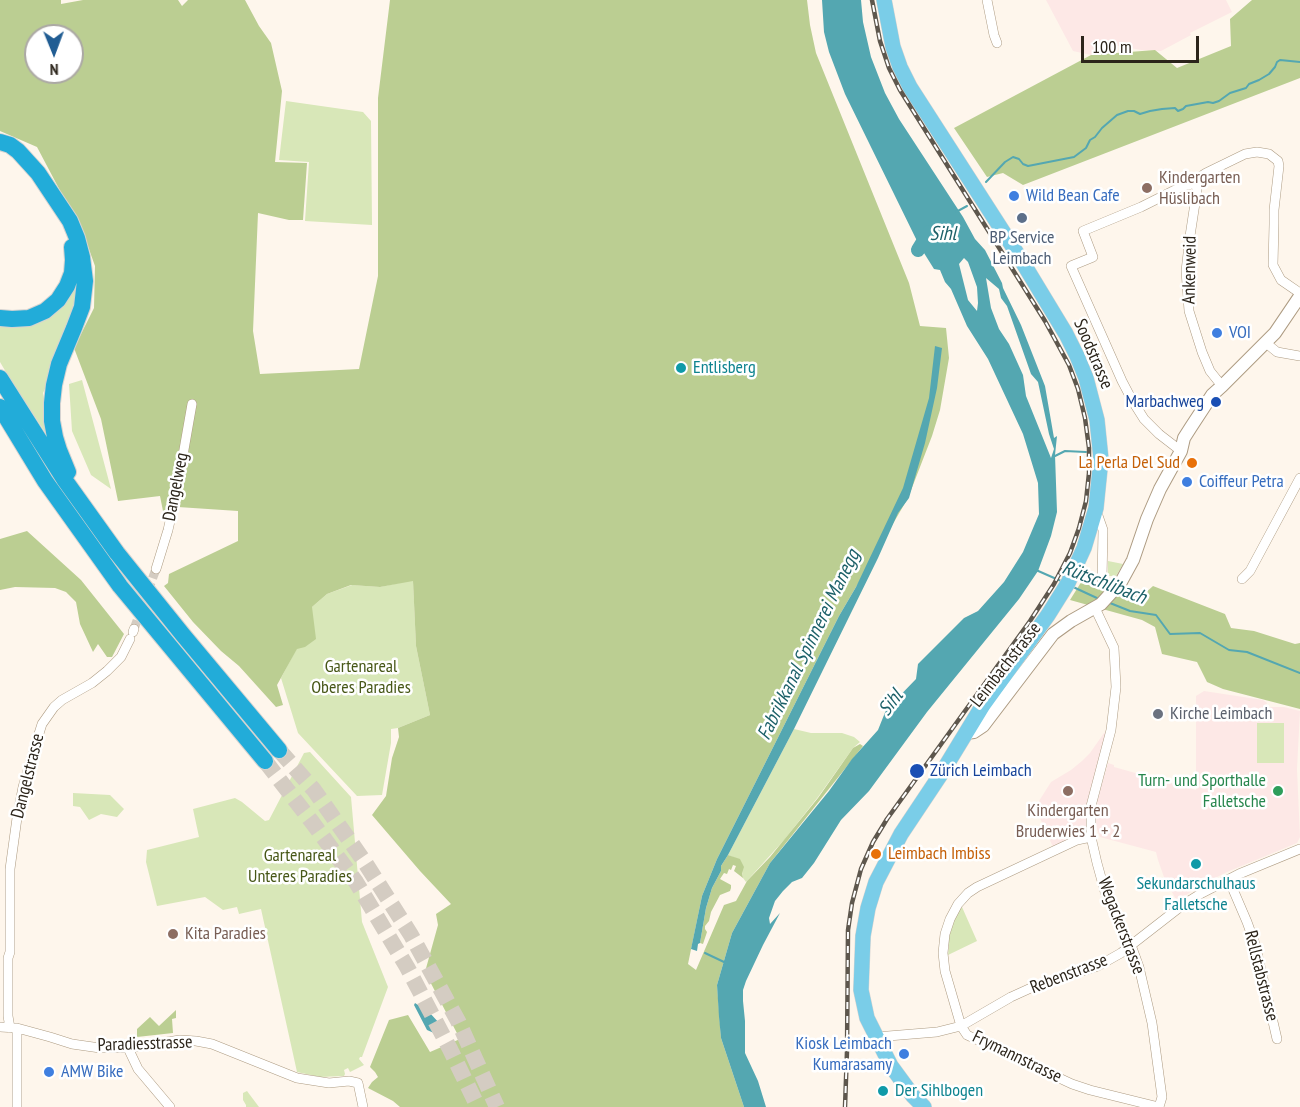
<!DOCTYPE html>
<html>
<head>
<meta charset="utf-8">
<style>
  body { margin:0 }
  #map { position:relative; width:1300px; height:1107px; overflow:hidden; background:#fef6ec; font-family:"PT Sans Narrow",sans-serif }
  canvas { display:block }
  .north { position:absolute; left:24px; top:24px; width:60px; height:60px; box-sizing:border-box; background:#fff; border:2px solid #aba8a4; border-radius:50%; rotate:179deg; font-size:16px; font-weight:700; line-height:24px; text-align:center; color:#2c251b }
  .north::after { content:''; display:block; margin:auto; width:21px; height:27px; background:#215d93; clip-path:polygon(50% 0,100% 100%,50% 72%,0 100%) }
  .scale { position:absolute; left:1081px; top:36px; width:118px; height:27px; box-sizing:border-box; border:3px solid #2c251b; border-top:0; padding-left:8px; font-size:18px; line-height:21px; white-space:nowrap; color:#2c251b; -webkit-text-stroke:4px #fff; paint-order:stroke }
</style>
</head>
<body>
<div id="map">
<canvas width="1300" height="1107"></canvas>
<div class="north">N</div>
<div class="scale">100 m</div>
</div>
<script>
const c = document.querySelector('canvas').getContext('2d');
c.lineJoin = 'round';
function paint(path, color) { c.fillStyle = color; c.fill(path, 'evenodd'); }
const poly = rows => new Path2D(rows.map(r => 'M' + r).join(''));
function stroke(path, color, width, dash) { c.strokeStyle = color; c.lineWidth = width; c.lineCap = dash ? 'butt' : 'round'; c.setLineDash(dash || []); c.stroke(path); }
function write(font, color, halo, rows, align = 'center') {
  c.font = font + ' "PT Sans Narrow",sans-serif'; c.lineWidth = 5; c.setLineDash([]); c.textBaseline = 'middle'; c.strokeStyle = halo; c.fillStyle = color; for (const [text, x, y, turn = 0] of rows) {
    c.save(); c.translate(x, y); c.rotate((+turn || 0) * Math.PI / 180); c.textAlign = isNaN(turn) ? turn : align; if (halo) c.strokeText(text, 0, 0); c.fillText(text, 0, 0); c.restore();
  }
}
const education = poly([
  [1046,0,1226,0,1232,12,1190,33,1191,35,1161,51,1141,50,1120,46,1109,46,1091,55,1073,51],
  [1204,691,1263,700,1267,703,1266,707,1284,707,1300,711,1297,769,1300,837,1297,843,1227,872,1203,884,1177,901,1165,880,1158,860,1156,852,1100,837,1096,826,1096,808,1099,794,1108,763,1114,765,1114,767,1196,790,1196,696],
  [1109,731,1085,830,1053,847,1039,816,1037,808,1039,801,1051,782,1071,770,1082,761,1090,753,1104,733]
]);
const green = poly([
  [286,101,363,112,371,121,372,225,305,221,309,162,279,160],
  [78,267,81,286,52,374,43,393,49,425,47,435,13,384,0,362,0,321,36,321],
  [82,380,111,489,91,475,72,431,69,384],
  [1108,561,1123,564,1116,576,1108,576],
  [413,580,416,646,430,715,398,728,391,729,391,743,382,795,357,796,298,733,281,678,297,648,312,607,327,594,352,585,380,587],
  [1257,723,1284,723,1284,763,1257,763],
  [794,729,811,733,842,733,854,737,860,742,853,748,818,797,784,840,746,882,743,878,740,860,728,855],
  [310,752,351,797,362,922,388,987,362,1057,360,1057,359,1059,364,1065,350,1072,348,1068,344,1070,345,1074,344,1076,320,1077,297,1072,261,909,239,914,237,907,223,910,205,897,157,906,146,862,147,850,199,837,193,809,235,798,242,802,265,821,269,820,304,753],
  [73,793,110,795,124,809,117,817,101,814,89,820,80,807,73,806],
  [962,907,977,941,948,955,949,946,947,945,950,931,956,915],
  [247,1091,259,1107,246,1107,246,1105,243,1100,243,1093]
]);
const forest = poly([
  [0,0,61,0,61,4,83,0,178,0,182,6,188,0,245,0,259,26,271,43,282,91,275,162,307,163,303,220,289,220,258,213,253,331,260,374,359,369,378,276,378,98,390,0,807,0,810,25,816,53,909,283,920,326,946,328,949,358,940,410,932,436,908,498,839,616,717,859,702,896,688,964,696,970,724,905,736,901,747,881,770,857,818,798,853,748,860,744,863,746,770,863,732,933,717,985,721,1038,744,1107,400,1107,393,1101,368,1088,372,1082,378,1077,375,1072,370,1067,389,1020,408,1015,430,1052,460,1039,425,972,438,925,436,914,451,904,420,871,372,815,386,796,392,758,399,737,398,728,430,715,416,646,413,581,380,587,351,585,327,594,312,607,316,639,305,647,297,649,277,685,283,705,276,707,239,666,221,651,193,622,164,586,168,583,169,574,238,541,238,511,178,507,169,512,163,511,160,496,118,501,101,419,74,348,94,308,95,266,85,238,37,147,0,131],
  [36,36,72,36,72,72,36,72],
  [1252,0,1300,0,1300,78,1023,185,1003,173,987,177,954,128,1091,55,1155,50,1177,68,1231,46,1230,19],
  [27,531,81,580,124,634,112,657,107,657,98,644,93,652,80,624,76,602,66,592,55,588,15,587,0,590,0,539],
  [1085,576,1108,593,1142,596,1153,586,1225,614,1231,628,1254,631,1295,644,1300,643,1300,709,1223,689,1207,682,1197,662,1162,654,1155,627,1142,620,1070,600],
  [728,855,740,859,744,867,742,873,743,878,734,871,736,866,733,865,731,870,729,869,727,874,724,873,720,879,731,885,731,888,730,891,720,895,711,912,709,921,705,926,705,929,707,932,703,944,700,943,706,908,712,888,721,871,721,866],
  [176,1010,176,1018,172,1019,173,1033,137,1037,137,1029,150,1017,159,1026]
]);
const water = poly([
  [822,0,861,0,863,22,871,57,885,93,899,119,963,217,975,239,985,250,1002,283,1003,288,1021,325,1045,386,1054,438,1057,436,1055,455,1057,512,1051,536,1038,571,1019,599,927,712,869,791,841,820,814,863,802,878,792,882,783,891,775,901,769,918,770,924,780,913,763,945,746,981,743,990,743,1001,745,1021,745,1053,758,1081,766,1107,744,1107,721,1038,719,1017,717,985,732,933,770,863,829,791,852,759,878,730,886,710,916,679,918,664,964,618,978,611,1004,582,1023,552,1039,514,1038,483,1023,434,988,359,967,326,951,289,945,282,940,270,934,269,919,245,845,94,829,52,824,32],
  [964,258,968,262,977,287,978,303,977,311,968,300,959,264],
  [986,278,999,289,1001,298,1007,306,1031,374,1038,382,1049,434,1054,449,1051,458,1026,396,1023,375,1009,344,999,329,991,308],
  [935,346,942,348,937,388,925,443,909,498,898,513,878,558,794,729,728,855,721,866,721,871,712,888,706,908,700,943,698,944,697,951,691,949,702,896,717,859,839,616,856,587,903,488,929,398],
  [415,1003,429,1012,440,1024,442,1030,434,1033,427,1030,414,1005]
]);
const stream = poly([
  [986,182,1005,162,1013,157,1019,159,1023,164,1028,166,1074,157,1086,148,1090,140,1095,137,1102,128,1117,115,1128,111,1134,111,1140,114,1150,111,1162,109,1175,108,1178,111,1183,109,1186,106,1208,102,1213,103,1219,101,1230,93,1246,88,1249,84,1259,80,1269,74,1275,67,1277,62,1280,60,1300,62],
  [956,212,967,206],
  [1055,456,1065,451,1086,452],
  [1036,570,1061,581],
  [1071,586,1099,599],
  [1110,603,1130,611,1156,615,1170,634,1200,633,1229,650,1247,652,1300,673],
  [705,953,724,962]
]);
const river = poly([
  [918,250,929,232]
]);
const minorTunnel = poly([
  [134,629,156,569]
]);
const motorwayTunnel = poly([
  [279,750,314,790,364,861,411,935,458,1021,497,1107],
  [265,761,312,822,356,882,407,967,450,1049,478,1107]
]);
const minor = poly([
  [987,0,994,35,997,43],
  [1196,183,1197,190,1190,236,1186,271,1189,311,1202,352,1210,371,1222,386],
  [1266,343,1277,352,1300,356],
  [1181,451,1159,434,1144,419,1132,400,1122,381,1071,266,1093,257,1083,231,1141,207,1183,186,1196,183,1200,177,1206,173,1245,154,1257,152,1269,154,1278,161,1279,166,1274,210,1274,224,1273,265,1281,280,1300,293],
  [1096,510,1103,530,1102,580,1113,592],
  [156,569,168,530,176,495,192,404],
  [1242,579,1250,571,1300,478],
  [1095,608,1114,648,1116,687,1111,730,1091,806,1091,837,1097,863,1105,892,1122,929,1131,945,1139,967,1152,1023,1162,1097,1159,1107],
  [133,632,134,629],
  [1091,837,1077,840,977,887,968,893,958,904,950,919,945,934,943,953,945,971,961,1026,967,1035,1072,1084,1090,1090,1159,1107],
  [1229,880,1247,922,1255,944,1277,1039],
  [0,1027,17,1028,50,1037,72,1044,100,1048,128,1048,180,1040,196,1041,212,1044,297,1078,329,1083,349,1081,358,1083,363,1107],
  [10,1028,8,1016,8,958,10,952,10,869,17,818,23,787,36,743,42,724,54,707,62,700,92,683,107,671,121,657,130,639],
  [17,1028,17,1107],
  [876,1037,937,1032,961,1026,1011,997,1033,987,1098,966,1121,953,1184,904,1202,893,1239,874,1300,849],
  [128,1048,138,1069,170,1107]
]);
const tertiary = poly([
  [966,733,974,732,983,726,1053,634,1071,621,1101,604,1121,582,1133,560,1147,519,1160,489,1181,451,1184,438,1191,427,1212,395,1222,386,1275,333,1300,296]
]);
const primary = poly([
  [884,0,893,47,900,67,910,87,1020,258,1066,334,1077,356,1086,378,1097,420,1101,459,1096,508,1084,548,1068,583,1048,615,983,705,941,774,901,834,876,882,868,908,863,936,861,990,867,1018,891,1066,913,1096,924,1107]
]);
const motorway = poly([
  [0,142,10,145,18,151,38,173,70,221,77,238,82,257,85,281,82,307,74,328,59,364,54,385,52,403,52,421,55,437,59,450,68,472],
  [0,318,12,319,29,318,45,311,58,300,67,286,72,273,73,260,72,247],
  [0,378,64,479,117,553,183,635,279,750],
  [0,407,45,481,120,586,265,761]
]);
const rail = poly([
  [845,1107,847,1051,848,930,852,903,861,869,873,842,887,819,1030,621,1054,584,1070,553,1079,528,1086,501,1089,473,1089,448,1085,418,1078,389,1069,365,1045,321,900,90,889,68,880,41,872,0]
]);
const markers = [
  [1147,188,6,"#8d6e63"],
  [1014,196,6,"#3f7fe0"],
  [1022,218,6,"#5c6f8a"],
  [1217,333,6,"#3f7fe0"],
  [681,368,6,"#0f9aa8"],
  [1216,402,6,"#1a4fb4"],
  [1192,463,6,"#e8710a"],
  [1187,482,6,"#3f7fe0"],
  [1158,714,6,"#6b7280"],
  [917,771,8,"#1a4fb4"],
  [1068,791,6,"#8d6e63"],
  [1278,791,6,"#2e9e5b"],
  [876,854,6,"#e8710a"],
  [1196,864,6,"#0f9aa8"],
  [173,934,6,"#8d6e63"],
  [904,1054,6,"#3f7fe0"],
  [49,1072,6,"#3f7fe0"],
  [883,1091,6,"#0f9aa8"]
];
const educationNames = [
  ["Kindergarten",1159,178],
  ["Hüslibach",1159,199],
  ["Kindergarten",1068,811,"center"],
  ["Bruderwies 1 + 2",1068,832,"center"],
  ["Kita Paradies",185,934]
];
const shopNames = [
  ["Wild Bean Cafe",1026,196],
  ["VOI",1229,333],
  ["Coiffeur Petra",1199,482],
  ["Kiosk Leimbach",892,1044,"right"],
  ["Kumarasamy",892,1065,"right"],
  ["AMW Bike",61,1072]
];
const serviceNames = [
  ["BP Service",1022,238],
  ["Leimbach",1022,259]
];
const streetNames = [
  ["Ankenweid",1190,270,-89],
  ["Soodstrasse",1093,354,67],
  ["Dangelweg",176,487,-79],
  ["Leimbachstrasse",1006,665,-52],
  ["Dangelstrasse",28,776,-76],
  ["Wegackerstrasse",1121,926,69],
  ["Rebenstrasse",1069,974,-21],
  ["Rellstabstrasse",1261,976,76],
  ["Paradiesstrasse",145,1044,-2],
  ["Frymannstrasse",1017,1057,26]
];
const cultureNames = [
  ["Entlisberg",693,368],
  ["Sekundarschulhaus",1196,884,"center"],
  ["Falletsche",1196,905,"center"],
  ["Der Sihlbogen",895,1091]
];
const transitNames = [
  ["Marbachweg",1204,402],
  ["Zürich Leimbach",930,771,"left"]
];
const foodNames = [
  ["La Perla Del Sud",1180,463],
  ["Leimbach Imbiss",888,854,"left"]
];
const parkNames = [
  ["Gartenareal",361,667],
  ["Oberes Paradies",361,688],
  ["Gartenareal",300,856],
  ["Unteres Paradies",300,877]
];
const worshipNames = [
  ["Kirche Leimbach",1170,714]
];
const leisureNames = [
  ["Turn- und Sporthalle",1266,781],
  ["Falletsche",1266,802]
];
const waterNames = [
  ["Sihl",943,234],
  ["Rütschlibach",1104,583,21],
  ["Fabrikkanal Spinnerei Manegg",809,645,-64],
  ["Sihl",891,703,-53]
];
paint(education, '#fde8e6');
paint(green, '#d8e7b8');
paint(forest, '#bbce92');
paint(water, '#54a7b1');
stroke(stream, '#54a7b1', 2);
stroke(river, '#54a7b1', 14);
stroke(minorTunnel, '#d4ccc2', 9, [9, 4.5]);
stroke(motorwayTunnel, '#d4ccc2', 16, [16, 8]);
stroke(minor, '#ad9b82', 10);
stroke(tertiary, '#ad9b82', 14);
stroke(primary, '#d5d3d1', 16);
stroke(motorway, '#d5d3d1', 18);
stroke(minor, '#fff', 9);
stroke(tertiary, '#fff', 12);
stroke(primary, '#7acde8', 15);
stroke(motorway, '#22acd9', 16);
stroke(rail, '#5e574d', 4.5);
stroke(rail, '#fff', 2, [7]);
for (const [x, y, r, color] of markers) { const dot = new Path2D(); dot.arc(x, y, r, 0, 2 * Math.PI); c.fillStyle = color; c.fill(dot); stroke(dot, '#fff', 2); }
write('18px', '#785e54', '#fff', educationNames, 'left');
write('18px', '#366cbe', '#fff', shopNames, 'left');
write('18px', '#4e5e75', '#fff', serviceNames);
write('18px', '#2c251b', '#fff', streetNames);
write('18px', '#0d838f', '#fff', cultureNames, 'left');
write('18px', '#164399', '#fff', transitNames, 'right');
write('18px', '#c56008', '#fff', foodNames, 'right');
write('18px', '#475717', '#fff', parkNames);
write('18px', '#5b616d', '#fff', worshipNames, 'left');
write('18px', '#27864d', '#fff', leisureNames, 'right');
write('italic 20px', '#1d6169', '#fff', waterNames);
</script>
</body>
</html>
